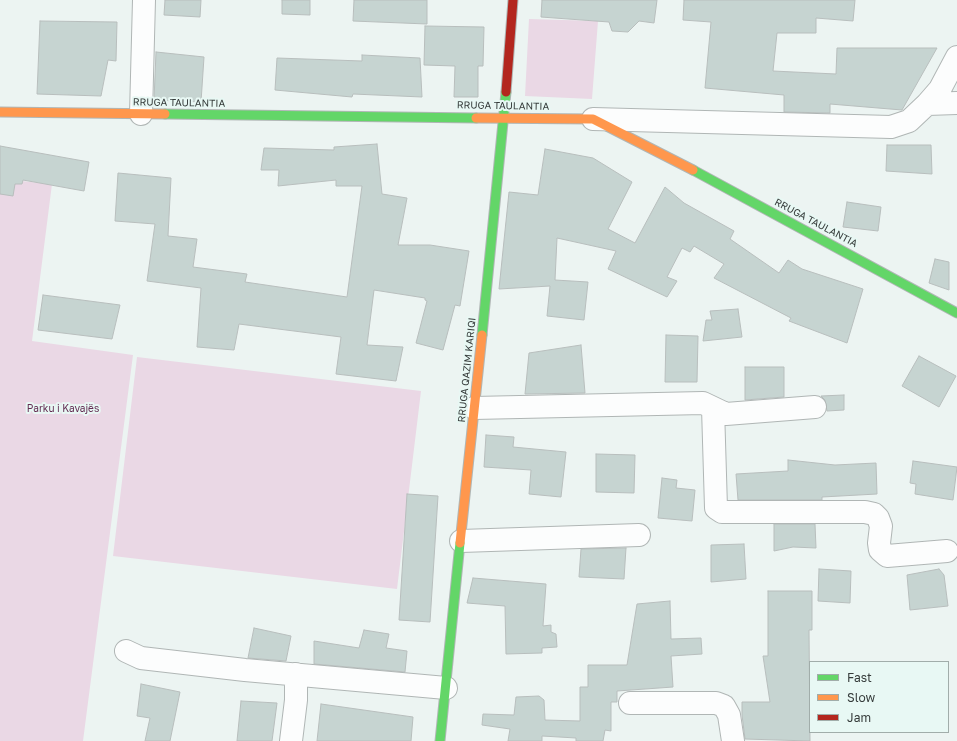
<!DOCTYPE html>
<html>
<head>
<meta charset="utf-8">
<style>
  body { margin:0 }
  #map { position:relative; width:957px; height:741px; overflow:hidden; background:#ecf4f2; font-family:"Golos Text",sans-serif }
  canvas { display:block }
  .legend { position:absolute; left:809px; top:661px; width:140px; height:72px; box-sizing:border-box; background:#e8f8f4; border:1px solid #a1adaa; margin:0; padding:5px 7px; list-style:none; font-size:12px; color:#363c3b }
  .legend li { display:flex; align-items:center; gap:8px; height:20px }
  .legend b { width:20px; border:1px solid #a1adaa }
</style>
</head>
<body>
<div id="map">
<canvas width="957" height="741"></canvas>
<ul class="legend">
<li><b style="height:5px;background:#63d668"></b>Fast</li>
<li><b style="height:5px;background:#ff974d"></b>Slow</li>
<li><b style="height:5px;background:#b3261e"></b>Jam</li>
</ul>
</div>
<script>
const c = document.querySelector('canvas').getContext('2d');
c.lineJoin = 'round';
function paint(path, color) { c.fillStyle = color; c.fill(path, 'evenodd'); }
const poly = rows => new Path2D(rows.map(r => 'M' + r).join(''));
function stroke(path, color, width, dash) { c.strokeStyle = color; c.lineWidth = width; c.lineCap = dash ? 'butt' : 'round'; c.setLineDash(dash || []); c.stroke(path); }
function write(font, color, halo, rows, align = 'center') {
  c.font = font + ' "Golos Text",sans-serif'; c.lineWidth = 4; c.setLineDash([]); c.textBaseline = 'middle'; c.strokeStyle = halo; c.fillStyle = color; for (const [text, x, y, turn = 0] of rows) {
    c.save(); c.translate(x, y); c.rotate((+turn || 0) * Math.PI / 180); c.textAlign = isNaN(turn) ? turn : align; if (halo) c.strokeText(text, 0, 0); c.fillText(text, 0, 0); c.restore();
  }
}
const green = poly([
  [529,19,598,21,592,99,525,96],
  [0,179,52,184,32,341,133,355,83,741,0,741],
  [137,357,421,391,397,589,113,556]
]);
const building = poly([
  [165,0,201,0,200,17,164,15,165,0],
  [282,0,310,0,310,15,282,14,282,0],
  [354,0,427,0,427,24,353,21,354,0],
  [542,0,657,0,654,23,639,21,628,32,612,31,609,22,541,17,542,0],
  [684,0,855,0,853,21,816,18,816,33,777,33,773,71,836,74,837,48,937,48,902,110,830,104,830,113,784,112,784,95,705,88,711,22,683,20,684,0],
  [40,21,117,22,116,61,108,60,101,96,37,94,40,21],
  [425,26,484,27,483,66,478,66,478,97,454,97,455,66,424,65,425,26],
  [156,52,204,57,201,102,154,100,156,52],
  [362,55,420,58,422,97,353,94,352,97,275,90,277,58,362,61,362,55],
  [377,144,382,194,407,198,398,245,430,245,469,251,460,306,455,305,443,350,416,343,427,301,425,300,425,298,374,290,367,345,403,347,396,381,336,374,341,337,239,324,234,350,197,347,201,288,147,281,155,224,115,221,118,173,171,178,168,236,197,239,193,267,247,274,245,282,347,297,362,186,336,186,336,180,278,186,279,170,261,170,264,148,334,150,334,147,377,144],
  [887,145,931,145,932,174,886,171,887,145],
  [0,146,89,162,84,191,23,180,22,184,15,184,13,196,0,194,0,146],
  [545,149,593,158,632,182,608,229,635,243,665,187,684,203,734,231,730,239,779,273,788,260,802,269,863,289,847,343,789,321,791,318,714,278,724,264,694,246,690,252,682,248,667,277,677,281,667,297,608,269,616,251,557,238,555,280,588,282,584,320,547,316,550,286,499,289,509,192,538,195,545,149],
  [847,202,881,207,878,231,843,227,847,202],
  [935,259,949,262,949,290,929,283,935,259],
  [43,295,120,305,112,339,38,330,43,295],
  [738,309,742,337,703,341,706,320,712,320,710,311,738,309],
  [666,335,698,336,697,382,665,382,666,335],
  [581,345,585,393,525,394,529,353,581,345],
  [919,356,956,376,939,407,902,386,919,356],
  [745,367,784,367,784,397,745,400,745,367],
  [844,395,844,410,827,411,825,400,821,396,844,395],
  [486,435,514,437,513,447,566,452,561,497,529,494,531,470,484,467,486,435],
  [596,454,635,455,634,493,596,492,596,454],
  [788,460,835,465,876,463,877,494,822,497,822,500,738,500,736,474,788,471,788,460],
  [913,461,957,467,953,500,915,494,916,484,910,483,913,461],
  [662,478,677,480,676,488,695,490,692,521,658,518,662,478],
  [407,494,438,496,430,622,399,620,407,494],
  [774,524,815,524,816,548,793,547,774,551,774,524],
  [744,544,746,579,711,582,711,545,744,544],
  [626,548,624,579,579,577,581,549,626,548],
  [819,569,851,571,850,603,818,601,819,569],
  [939,569,944,575,948,606,910,610,907,575,939,569],
  [473,578,546,584,543,626,551,625,551,632,556,634,557,647,542,648,542,653,506,654,505,606,467,603,473,578],
  [768,591,812,591,812,630,809,630,810,741,745,739,742,715,742,702,770,702,763,656,768,656,768,591],
  [670,601,671,639,701,638,702,654,671,656,673,687,617,691,617,702,611,702,611,731,605,730,603,741,576,741,576,738,542,736,542,741,508,741,510,729,482,725,483,714,514,715,516,697,539,696,544,700,545,720,580,721,580,687,588,687,588,665,627,665,637,604,670,601],
  [254,628,291,636,286,661,248,658,254,628],
  [364,630,389,634,386,648,407,651,405,672,314,664,314,641,359,648,364,630],
  [141,684,180,692,170,741,145,741,150,718,137,716,141,684],
  [241,701,277,703,272,741,237,741,241,701],
  [321,704,413,717,411,741,317,741,321,704]
]);
const street = poly([
  [927,104,957,103],
  [141,114,144,0],
  [593,119,891,127,909,121,927,104,940,89,957,57],
  [474,408,703,403,726,414,815,407],
  [713,408,716,508,722,512,865,512,874,514,878,518,881,526,879,543,880,550,887,556,947,551],
  [461,541,639,535],
  [126,651,141,658,245,670,446,688],
  [630,703,716,703,724,706,729,715,733,741],
  [291,741,296,700,296,674]
]);
const fast = poly([
  [165,114,476,118],
  [693,170,957,313],
  [482,335,506,92],
  [440,741,460,543]
]);
const slow = poly([
  [0,112,165,114],
  [476,118,593,119,693,170],
  [460,543,482,335]
]);
const jam = poly([
  [506,92,513,0]
]);
const streetNames = [
  ["RRUGA TAULANTIA",179,103,1],
  ["RRUGA TAULANTIA",503,106,1],
  ["RRUGA TAULANTIA",816,223,28],
  ["RRUGA QAZIM KARIQI",467,370,-84]
];
const parkNames = [
  ["Parku i Kavajës",63,409]
];
paint(green, '#ead8e5');
paint(building, '#c6d4d1');
stroke(building, '#b8bebd', 1);
stroke(street, '#b0b6b5', 24);
stroke(fast, '#b0b6b5', 11);
stroke(slow, '#b0b6b5', 11);
stroke(jam, '#b0b6b5', 11);
stroke(street, '#fcfdfd', 22);
stroke(fast, '#63d668', 9);
stroke(slow, '#ff974d', 9);
stroke(jam, '#b3261e', 9);
write('10px', '#363c3b', '#e8f8f4', streetNames);
write('10px', '#632d53', '#e8f8f4', parkNames);
</script>
</body>
</html>
